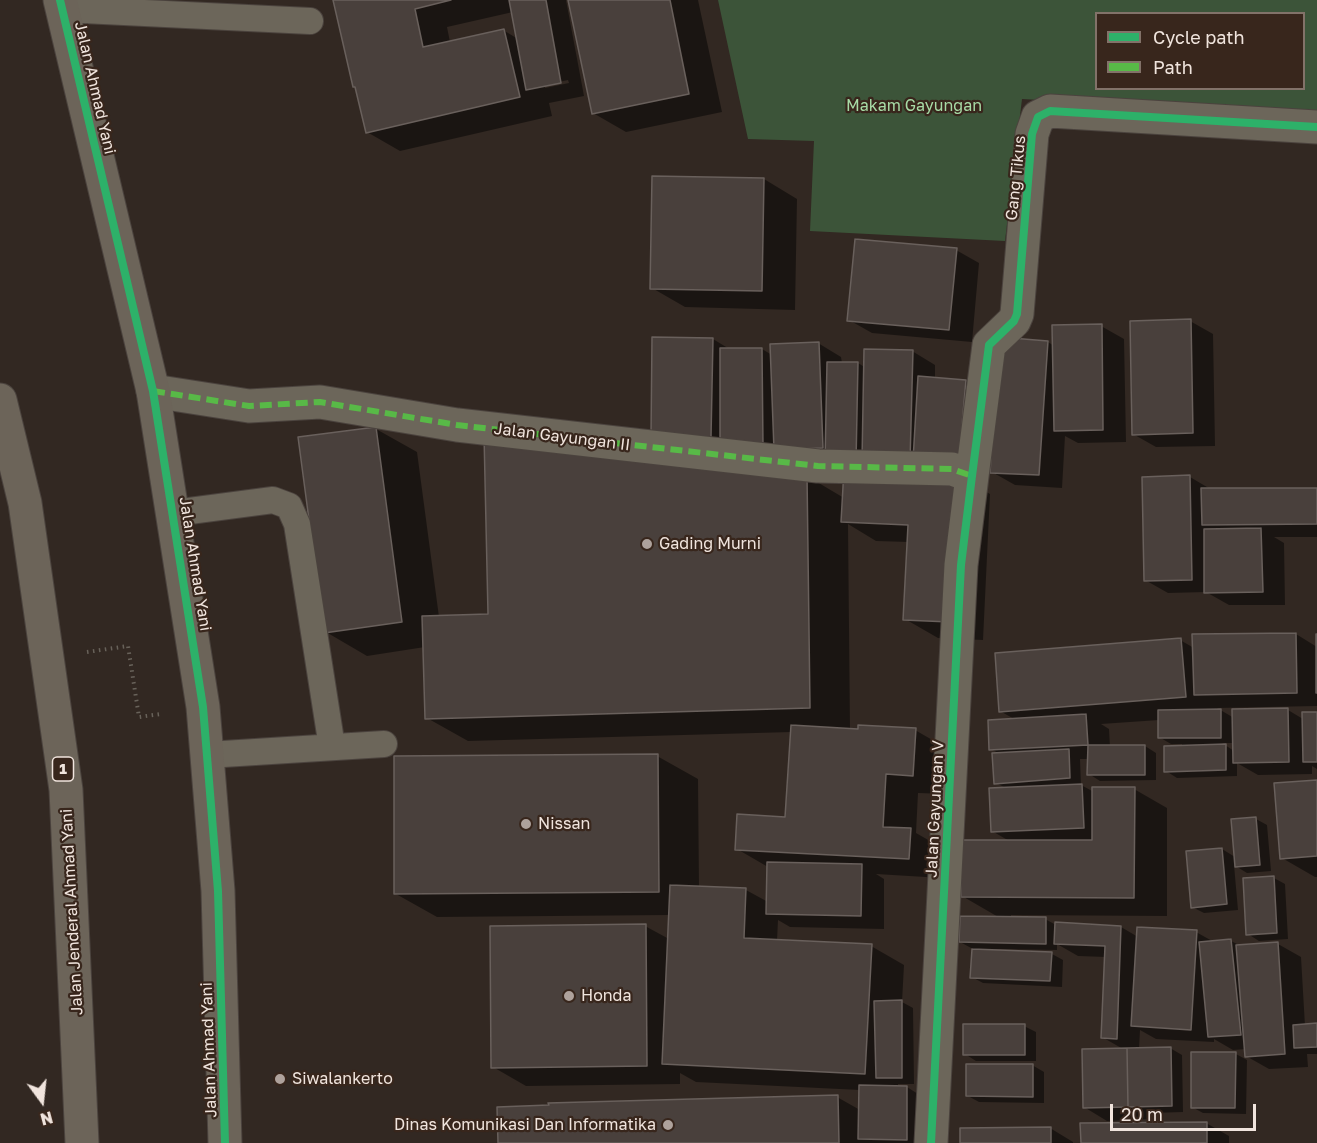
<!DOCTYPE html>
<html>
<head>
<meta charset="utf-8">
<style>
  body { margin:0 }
  #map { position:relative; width:1317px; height:1143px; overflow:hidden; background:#322822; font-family:"Golos Text",sans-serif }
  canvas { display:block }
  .legend { position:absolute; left:1095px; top:12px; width:210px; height:78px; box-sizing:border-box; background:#38261c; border:2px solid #827269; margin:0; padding:8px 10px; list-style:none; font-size:18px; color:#f0e4dd }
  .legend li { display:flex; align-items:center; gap:12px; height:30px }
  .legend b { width:30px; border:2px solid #827269 }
  .north { position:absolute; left:12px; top:1071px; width:60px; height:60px; -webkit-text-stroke:4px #38261c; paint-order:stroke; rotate:165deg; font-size:16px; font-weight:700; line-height:24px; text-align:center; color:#f0e4dd }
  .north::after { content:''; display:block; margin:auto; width:21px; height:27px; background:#f0e4dd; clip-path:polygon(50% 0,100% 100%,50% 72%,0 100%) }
  .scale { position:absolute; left:1110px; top:1104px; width:146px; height:27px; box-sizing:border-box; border:3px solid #f0e4dd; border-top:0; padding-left:8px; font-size:18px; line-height:21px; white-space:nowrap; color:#f0e4dd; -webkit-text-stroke:4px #38261c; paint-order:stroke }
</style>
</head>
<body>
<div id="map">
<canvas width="1317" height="1143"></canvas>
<ul class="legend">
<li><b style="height:8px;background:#2db169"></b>Cycle path</li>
<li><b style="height:8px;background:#58b947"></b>Path</li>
</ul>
<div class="north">N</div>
<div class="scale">20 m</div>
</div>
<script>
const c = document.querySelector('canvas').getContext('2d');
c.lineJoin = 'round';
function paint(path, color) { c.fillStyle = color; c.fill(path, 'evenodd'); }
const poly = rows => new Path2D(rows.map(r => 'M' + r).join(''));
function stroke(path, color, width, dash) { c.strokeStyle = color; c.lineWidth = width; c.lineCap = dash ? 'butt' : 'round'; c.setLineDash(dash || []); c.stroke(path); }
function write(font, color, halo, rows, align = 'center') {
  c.font = font + ' "Golos Text",sans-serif'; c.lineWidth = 4.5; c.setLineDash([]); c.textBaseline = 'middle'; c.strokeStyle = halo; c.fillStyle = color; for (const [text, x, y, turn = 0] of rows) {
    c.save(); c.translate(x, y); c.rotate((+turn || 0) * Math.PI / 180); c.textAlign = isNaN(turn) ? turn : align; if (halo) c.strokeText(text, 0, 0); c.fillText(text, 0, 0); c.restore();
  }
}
const green = poly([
  [718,0,1317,0,1317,115,1022,99,1005,241,810,231,814,141,748,139],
  [1096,14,1304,14,1304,88,1096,88]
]);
const shadow = poly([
  [334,0,566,0,584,96,549,103,552,116,400,151,367,132],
  [513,12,518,39,503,30,450,42,447,27],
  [568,80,569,83,545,88,545,85],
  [570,0,698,0,722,112,626,132,593,113],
  [764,179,797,199,795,310,685,307,652,288],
  [956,250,979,263,972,342,872,333,849,320],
  [1190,321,1213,334,1215,446,1156,447,1133,434],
  [1101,326,1124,339,1126,442,1078,443,1065,436,1062,488,1015,485,992,472,1048,342,1054,346],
  [713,339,731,350,762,349,772,355,818,343,841,357,842,363,858,363,866,368,912,351,935,365,935,379,965,381,988,394,957,475,990,494,983,640,938,638,905,619,909,542,876,541,848,524,850,730,915,730,948,749,945,794,918,793,916,833,944,849,942,878,876,874,884,879,884,929,790,927,778,920,777,941,871,946,904,965,902,1002,913,1008,914,1084,898,1084,898,1087,907,1087,918,1094,918,1143,499,1143,837,1097,860,1110,860,1090,696,1082,680,1073,680,1084,526,1086,493,1067,645,926,669,939,670,915,437,917,396,894,657,756,698,779,699,888,746,890,768,902,768,867,737,849,787,819,792,732,468,741,427,718,425,647,367,656,326,632,376,429,417,452,439,617,490,615,807,476,844,498,846,472,675,448],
  [1190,477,1212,490,1317,489,1317,537,1274,537,1284,543,1285,605,1229,605,1206,592,1168,593,1145,580],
  [1296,634,1317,647,1317,706,1217,708,1234,718,1288,710,1303,719,1317,713,1317,769,1312,766,1312,774,1258,775,1237,763,1237,776,1177,778,1166,771,1182,747,1182,744,1171,744,1159,737,1159,720,1101,724,1109,729,1110,747,1145,746,1156,753,1156,780,1100,781,1089,774,1089,759,1080,759,1081,785,1094,792,1134,789,1167,808,1167,916,1011,915,1011,918,1045,919,1056,925,1056,923,1114,926,1121,927,1138,937,1196,932,1214,942,1231,941,1241,946,1278,944,1301,957,1305,1026,1317,1025,1317,1054,1307,1054,1308,1067,1269,1069,1246,1056,1246,1049,1233,1050,1214,1039,1214,1042,1156,1039,1140,1030,1139,1049,1170,1048,1182,1055,1183,1112,1151,1113,1151,1119,1107,1121,1084,1107,1123,1049,1102,1037,1106,957,1078,956,1057,944,1057,950,994,949,993,951,1052,954,1063,960,1062,987,983,983,972,977,973,949,960,942,1000,918,962,896,1011,842,992,831,1006,788,996,783,1000,754,991,749,1016,720,1000,711,1180,640,1194,648],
  [1222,743,1234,743,1234,751],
  [1317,781,1317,877,1315,877,1282,858],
  [1256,819,1267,825,1271,871,1247,873,1234,865,1238,910,1204,913,1192,907,1222,849,1235,857],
  [1274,878,1285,884,1288,939,1259,941,1248,934],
  [1024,1026,1036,1032,1036,1061,976,1061,965,1054],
  [1236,1054,1247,1060,1246,1114,1203,1113,1192,1107],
  [1032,1065,1044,1072,1044,1103,979,1102,968,1096],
  [1206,1123,1229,1136,1229,1143,1082,1143],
  [1050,1128,1073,1142,1073,1143,961,1143]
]);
const building = poly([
  [333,0,451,0,415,9,423,47,504,29,520,97,366,133,355,87,353,87,333,0],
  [509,0,546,0,561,83,526,90,509,0],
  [568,0,670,0,689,94,592,114,568,0],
  [652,176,764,178,762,291,650,289,652,176],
  [855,239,957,248,949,330,847,321,855,239],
  [1191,319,1193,433,1132,435,1130,321,1191,319],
  [1102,324,1103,430,1054,431,1052,325,1102,324],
  [652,337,713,338,711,437,651,436,652,337],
  [999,337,1048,341,1039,475,990,473,999,337],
  [819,342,823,448,774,450,770,344,819,342],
  [720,348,762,348,763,447,720,448,720,348],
  [864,349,913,350,910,461,862,460,864,349],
  [827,362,858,362,856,462,825,462,827,362],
  [918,376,966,380,959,459,913,460,918,376],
  [376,427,402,622,324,633,298,437,376,427],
  [484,435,807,474,810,708,425,719,422,616,488,614,484,435],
  [844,469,958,474,950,622,903,620,908,525,841,522,844,469],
  [1190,475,1192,580,1144,581,1142,477,1190,475],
  [1201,488,1317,488,1317,524,1202,525,1201,488],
  [1261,528,1263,592,1204,593,1204,529,1261,528],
  [1296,633,1297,693,1194,695,1192,634,1296,633],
  [1316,634,1317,634,1317,693,1316,693,1316,634],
  [1181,638,1186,697,999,712,995,653,1181,638],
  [1288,708,1289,762,1233,763,1232,709,1288,708],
  [1221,709,1221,738,1158,738,1158,710,1221,709],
  [1302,712,1317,712,1317,762,1303,762,1302,712],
  [1086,714,1088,745,989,750,988,720,1086,714],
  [791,725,858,729,858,725,916,728,913,776,886,774,883,827,911,828,909,859,735,850,737,814,785,817,791,725],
  [1226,744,1226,770,1164,772,1164,746,1226,744],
  [1088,745,1145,745,1145,775,1087,775,1088,745],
  [1069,749,1070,778,994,784,992,753,1069,749],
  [658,754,659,892,394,894,394,756,658,754],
  [1317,780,1317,856,1280,859,1274,783,1317,780],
  [1082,784,1084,828,991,832,989,788,1082,784],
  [1092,787,1135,787,1134,898,961,897,961,840,1092,840,1092,787],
  [1256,817,1260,865,1235,867,1231,819,1256,817],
  [1222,848,1227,904,1191,908,1186,851,1222,848],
  [767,862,862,864,861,916,766,914,767,862],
  [1274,876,1277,933,1246,935,1243,878,1274,876],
  [670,885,746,888,744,938,872,944,865,1074,662,1064,670,885],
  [960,916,1046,917,1046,944,959,942,960,916],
  [1055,922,1121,926,1117,1039,1101,1038,1105,946,1054,944,1055,922],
  [646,924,647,1066,491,1068,490,926,646,924],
  [1137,927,1197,930,1191,1030,1131,1026,1137,927],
  [1231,939,1241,1035,1208,1037,1199,942,1231,939],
  [1278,942,1285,1054,1245,1057,1236,945,1278,942],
  [972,949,1052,952,1050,981,970,978,972,949],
  [902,1000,902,1078,876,1078,874,1001,902,1000],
  [1317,1023,1317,1047,1294,1048,1293,1025,1317,1023],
  [963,1024,1025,1024,1025,1055,963,1055,963,1024],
  [1171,1047,1172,1106,1128,1107,1127,1048,1171,1047],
  [1127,1048,1128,1107,1083,1108,1082,1049,1127,1048],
  [1191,1052,1236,1052,1235,1108,1191,1108,1191,1052],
  [966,1064,1033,1064,1033,1097,966,1096,966,1064],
  [859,1085,907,1086,907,1140,858,1139,859,1085],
  [838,1095,839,1143,498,1143,497,1107,549,1105,548,1103,838,1095],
  [1207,1122,1207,1143,1081,1143,1080,1123,1207,1122],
  [1051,1127,1051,1143,960,1143,960,1128,1051,1127]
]);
const path = poly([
  [87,652,128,646,139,717,161,714]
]);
const lane = poly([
  [62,9,310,21],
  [174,513,273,500,289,506,297,524,332,747],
  [207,755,384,744]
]);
const street = poly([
  [153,391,249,406,320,402,457,425,818,466,952,469,972,476],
  [931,1143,961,565,972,476,989,345,1014,321,1017,314,1032,134,1038,117,1050,111,1317,127]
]);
const highway = poly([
  [60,0,153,391,203,707,218,891,225,1143],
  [0,400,25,503,66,790,82,1143]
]);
const quiet = poly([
  [153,391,249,406,320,402,457,425,818,466,952,469,972,476,972,470]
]);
const cycleway = poly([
  [60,0,153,391,203,707,218,891,225,1143],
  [931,1143,961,565,972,476,989,345,1014,321,1017,314,1032,134,1038,117,1050,111,1317,127]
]);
const markers = [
  [647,544,6,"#aea29c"],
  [526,824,6,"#aea29c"],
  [569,996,6,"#aea29c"],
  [280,1079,6,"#aea29c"],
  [668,1125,6,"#aea29c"]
];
const shields = [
  [63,769,21]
];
const shieldNames = [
  ["1",63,769]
];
const streetNames = [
  ["Jalan Ahmad Yani",95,88,77],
  ["Gang Tikus",1016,178,-84],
  ["Jalan Gayungan II",562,437,7],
  ["Jalan Ahmad Yani",195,564,81],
  ["Jalan Gayungan V",935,809,-87],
  ["Jalan Jenderal Ahmad Yani",72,912,-93],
  ["Jalan Ahmad Yani",209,1050,-92]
];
const parkNames = [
  ["Makam Gayungan",914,106]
];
const poiNames = [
  ["Gading Murni",659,544],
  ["Nissan",538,824],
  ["Honda",581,996],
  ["Siwalankerto",292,1079],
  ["Dinas Komunikasi Dan Informatika",656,1125,"right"]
];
paint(green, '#3c5439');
paint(shadow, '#0007');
paint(building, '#49403c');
stroke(building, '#69605c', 1.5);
stroke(lane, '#4b433e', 28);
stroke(street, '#4b433e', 35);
stroke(highway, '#4b433e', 35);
stroke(path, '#68625a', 4, [1.5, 4.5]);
stroke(lane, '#6c665a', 26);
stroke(street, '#6c665a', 33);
stroke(highway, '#6c6459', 33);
stroke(quiet, '#58b947', 6, [12, 6]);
stroke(cycleway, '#2db169', 8);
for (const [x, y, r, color] of markers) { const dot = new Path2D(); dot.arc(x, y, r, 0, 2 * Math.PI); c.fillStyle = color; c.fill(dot); stroke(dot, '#38261c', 2); }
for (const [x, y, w] of shields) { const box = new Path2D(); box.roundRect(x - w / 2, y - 12, w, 24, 4.5); c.fillStyle = '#38261c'; c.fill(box); stroke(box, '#f0e4dd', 1.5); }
write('bold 15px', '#f0e4dd', null, shieldNames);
write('16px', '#f0e4dd', '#38261c', streetNames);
write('16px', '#a7dba6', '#38261c', parkNames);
write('16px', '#f0e4dd', '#38261c', poiNames, 'left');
</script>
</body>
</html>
